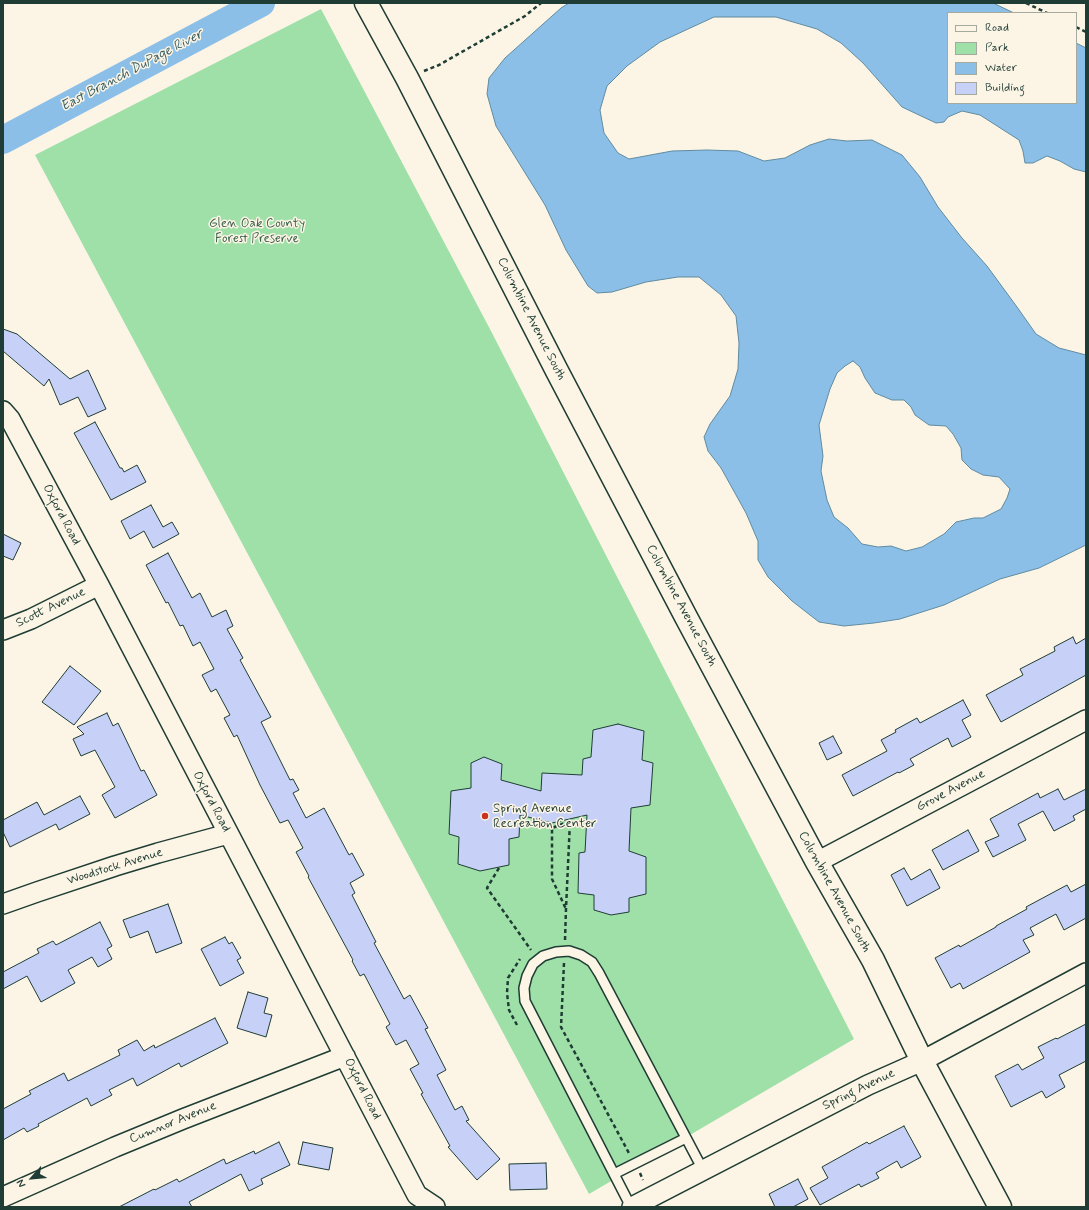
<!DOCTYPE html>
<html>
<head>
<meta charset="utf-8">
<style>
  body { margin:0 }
  #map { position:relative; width:1089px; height:1210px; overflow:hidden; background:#fcf5e5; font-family:Mynerve,sans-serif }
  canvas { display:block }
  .frame { position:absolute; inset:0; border:4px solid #1f3d34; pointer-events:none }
  .legend { position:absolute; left:947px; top:12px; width:130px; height:92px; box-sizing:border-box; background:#fcf5e5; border:1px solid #a4ab9e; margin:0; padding:5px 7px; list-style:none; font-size:12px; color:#1f3d34 }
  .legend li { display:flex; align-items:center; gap:8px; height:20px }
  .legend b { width:20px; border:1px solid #a4ab9e }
  .north { position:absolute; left:12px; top:1158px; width:40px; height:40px; -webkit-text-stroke:3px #fcf5e5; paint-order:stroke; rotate:243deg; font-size:11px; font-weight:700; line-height:16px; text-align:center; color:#1f3d34 }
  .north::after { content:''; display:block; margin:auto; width:14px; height:18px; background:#1f3d34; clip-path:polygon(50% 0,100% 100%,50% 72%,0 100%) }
</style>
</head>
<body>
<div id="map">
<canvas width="1089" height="1210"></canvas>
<div class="frame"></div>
<ul class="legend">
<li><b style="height:5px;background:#fcf5e5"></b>Road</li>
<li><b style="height:11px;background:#9fe0a9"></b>Park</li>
<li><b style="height:11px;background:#8bbfe8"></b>Water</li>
<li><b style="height:11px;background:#c7d1f8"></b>Building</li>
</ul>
<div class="north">N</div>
</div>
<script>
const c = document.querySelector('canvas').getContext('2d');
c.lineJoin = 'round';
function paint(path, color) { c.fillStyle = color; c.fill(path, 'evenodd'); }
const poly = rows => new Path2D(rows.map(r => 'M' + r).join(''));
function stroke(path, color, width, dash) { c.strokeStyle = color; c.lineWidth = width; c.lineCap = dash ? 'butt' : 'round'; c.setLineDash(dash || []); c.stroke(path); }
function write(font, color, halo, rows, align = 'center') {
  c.font = font + ' Mynerve,sans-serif'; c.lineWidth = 3; c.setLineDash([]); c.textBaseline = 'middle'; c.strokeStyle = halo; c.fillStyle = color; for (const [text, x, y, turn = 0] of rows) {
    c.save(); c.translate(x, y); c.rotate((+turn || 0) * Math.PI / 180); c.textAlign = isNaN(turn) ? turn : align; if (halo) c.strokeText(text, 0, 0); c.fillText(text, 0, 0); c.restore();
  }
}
const green = poly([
  [321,9,491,331,854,1039,589,1194,35,155]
]);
const water = poly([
  [569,3,993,3,1014,13,948,13,948,103,1076,103,1076,43,1086,48,1086,172,1074,169,1060,161,1047,156,1033,163,1025,163,1023,151,1019,140,980,115,962,111,948,117,944,122,936,123,902,107,863,63,841,43,817,29,776,17,714,17,660,42,627,66,607,86,600,110,604,133,618,153,629,159,672,151,707,150,738,151,764,161,785,158,810,145,829,139,847,141,872,140,902,155,920,177,938,207,962,238,987,266,1017,307,1036,334,1059,348,1086,355,1086,545,1039,568,1000,579,944,605,900,619,874,623,844,626,819,622,792,601,768,577,758,560,758,541,746,513,721,468,708,451,704,437,710,424,730,396,738,369,739,343,736,316,721,295,699,277,678,277,646,282,612,292,597,293,588,286,566,250,545,205,496,126,487,94,489,78,505,58,561,8,569,3],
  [853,361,860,367,865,378,875,393,892,400,904,400,911,407,915,415,929,425,946,426,953,434,961,448,962,460,971,469,983,475,999,477,1010,489,1007,498,1001,509,983,518,974,518,956,522,944,534,922,547,906,551,891,546,878,547,862,544,848,528,834,517,827,500,821,471,823,456,819,425,830,389,837,373,845,366,853,361]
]);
const river = poly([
  [3,140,261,3]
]);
const building = poly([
  [3,329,17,334,70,379,88,370,106,409,88,417,78,397,60,405,49,379,44,386,3,351,3,329],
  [95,422,120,468,122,468,124,472,137,465,146,482,111,500,74,433,95,422],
  [151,505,163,527,172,522,179,534,153,548,144,531,130,539,121,521,151,505],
  [3,534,21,543,13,560,3,556,3,534],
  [168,553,192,598,200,593,212,617,226,610,233,626,227,629,243,658,240,660,271,717,261,722,290,780,293,779,299,790,293,793,306,818,324,808,349,855,352,853,364,875,350,883,355,893,352,895,376,942,374,943,404,999,410,995,428,1028,425,1029,446,1070,437,1075,455,1110,462,1106,469,1120,466,1121,500,1159,477,1180,448,1147,450,1146,421,1094,423,1093,410,1069,419,1064,406,1040,396,1045,386,1027,390,1024,364,974,360,976,352,961,353,960,308,877,309,876,296,852,303,848,288,820,280,823,260,785,237,735,234,737,224,718,230,715,216,689,211,692,202,675,214,669,200,642,193,646,183,625,180,626,168,602,166,603,146,565,168,553],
  [1073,637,1076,644,1086,638,1086,675,1001,722,986,695,1023,675,1020,669,1055,651,1054,647,1073,637],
  [70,666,101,691,74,725,42,702,70,666],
  [963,700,971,715,962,720,971,737,952,747,948,738,910,759,914,765,899,773,898,772,853,796,842,775,887,751,881,740,896,732,895,730,917,718,920,723,963,700],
  [107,713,113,726,118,723,141,771,144,770,157,795,115,818,102,795,115,787,95,750,81,756,73,739,84,734,77,727,107,713],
  [618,724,644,731,642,760,653,763,650,805,631,808,629,851,646,857,646,894,629,898,629,912,611,915,594,910,594,895,578,893,579,853,585,852,587,815,552,823,520,815,519,837,509,839,509,865,480,871,458,864,459,837,449,834,451,791,471,788,471,763,484,757,502,764,501,780,541,791,542,773,582,775,583,759,591,757,593,730,618,724],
  [833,736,842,753,827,760,819,743,833,736],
  [1058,789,1064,800,1086,789,1086,809,1073,816,1075,820,1054,831,1043,811,1018,824,1026,840,993,857,985,842,999,836,990,819,1038,793,1040,798,1058,789],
  [80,796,90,814,59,830,56,824,10,847,3,832,3,820,37,802,44,815,80,796],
  [968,830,979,851,943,870,932,850,968,830],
  [904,868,911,880,930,869,940,888,907,906,891,875,904,868],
  [1086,884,1086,918,1064,930,1056,914,1030,928,1034,935,1023,940,1030,952,963,989,960,983,951,988,935,958,959,945,960,947,996,927,996,926,1027,909,1026,907,1067,885,1071,892,1086,884],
  [168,904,182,943,156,953,148,931,130,938,123,920,168,904],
  [100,922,112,946,107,949,112,959,98,967,92,957,68,970,75,983,41,1002,27,976,3,989,3,972,39,953,37,949,53,941,56,945,100,922],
  [225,937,229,944,232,942,241,958,237,960,244,973,220,986,201,949,225,937],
  [248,992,268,998,264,1013,272,1015,266,1037,237,1028,248,992],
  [215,1018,228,1043,181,1067,179,1063,137,1086,133,1078,109,1090,112,1095,91,1106,87,1098,38,1124,39,1126,27,1132,24,1128,3,1140,3,1109,31,1094,29,1091,64,1073,68,1081,120,1055,118,1050,137,1040,144,1051,154,1045,155,1048,215,1018],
  [1086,1024,1086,1061,1059,1075,1065,1087,1046,1098,1042,1091,1011,1107,995,1076,1018,1064,1022,1070,1044,1058,1038,1047,1056,1038,1057,1039,1086,1024],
  [904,1126,921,1157,901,1168,897,1161,876,1173,879,1178,861,1187,859,1184,820,1205,810,1188,828,1178,822,1167,867,1142,869,1144,904,1126],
  [279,1142,290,1165,261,1179,263,1184,249,1191,241,1174,189,1202,192,1207,119,1207,154,1189,155,1190,177,1179,179,1182,224,1159,226,1164,254,1151,255,1154,279,1142],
  [303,1142,333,1148,329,1170,298,1164,303,1142],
  [546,1163,547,1189,510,1190,509,1164,546,1163],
  [798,1179,808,1199,793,1207,775,1207,769,1194,798,1179]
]);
const path = poly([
  [1026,3,1047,13],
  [1076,27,1086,32],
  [424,71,439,65,525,16,541,3],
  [499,868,487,888,531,950],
  [565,940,566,909,570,821,552,828,552,879,566,909],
  [564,963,561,1027,630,1155],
  [517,1025,509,1010,507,993,508,978,520,959],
  [640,1173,643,1180]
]);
const lane = poly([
  [614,1174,686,1138],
  [631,1207,525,1001,524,988,527,976,533,964,543,956,556,952,569,951,581,955,592,962,599,973,703,1170]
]);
const street = poly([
  [3,411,10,419,99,585,417,1195,435,1207],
  [3,630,31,619,99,585],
  [817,862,1086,720],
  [3,904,37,892,115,866,158,853,228,834],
  [3,1197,115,1147,183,1119,345,1056],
  [632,1207,868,1085,922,1061,1086,973]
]);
const primary = poly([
  [366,3,407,78,557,371,686,617,817,862,873,960,922,1061,1000,1207]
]);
const markers = [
  [485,816,4,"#c8321e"]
];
const parkNames = [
  ["Glen Oak County",257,224],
  ["Forest Preserve",257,239]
];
const streetNames = [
  ["Columbine Avenue South",531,319,63],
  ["Oxford Road",61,515,62],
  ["Columbine Avenue South",681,606,62],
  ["Scott Avenue",51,608,-26],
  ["Grove Avenue",951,791,-28],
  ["Oxford Road",211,802,62],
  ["Woodstock Avenue",115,867,-17],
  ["Columbine Avenue South",834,892,61],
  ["Oxford Road",362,1089,63],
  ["Spring Avenue",859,1090,-26],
  ["Cumnor Avenue",173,1123,-22]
];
const poiNames = [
  ["Spring Avenue",493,809],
  ["Recreation Center",493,824]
];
const waterNames = [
  ["East Branch DuPage River",132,71,-28]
];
paint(green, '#9fe0a9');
paint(water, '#8bbfe8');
stroke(water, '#608ba0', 1);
stroke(river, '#8bbfe8', 28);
paint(building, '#c7d1f8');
stroke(building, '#1f3d34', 1);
stroke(lane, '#1f3d34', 12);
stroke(street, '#1f3d34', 22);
stroke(primary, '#1f3d34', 25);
stroke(path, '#1f3d34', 2.5, [4, 3]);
stroke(lane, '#fcf5e5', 9);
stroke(street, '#fcf5e5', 19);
stroke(primary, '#fcf5e5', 22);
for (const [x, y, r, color] of markers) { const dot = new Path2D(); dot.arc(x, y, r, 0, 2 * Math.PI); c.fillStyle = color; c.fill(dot); stroke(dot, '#fcf5e5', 1.5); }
write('13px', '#395e4b', '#fcf5e5', parkNames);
write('13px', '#1f3d34', '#fcf5e5', streetNames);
write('13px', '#1f3d34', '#fcf5e5', poiNames, 'left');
write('italic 14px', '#3a5e61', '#fcf5e5', waterNames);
</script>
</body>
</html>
